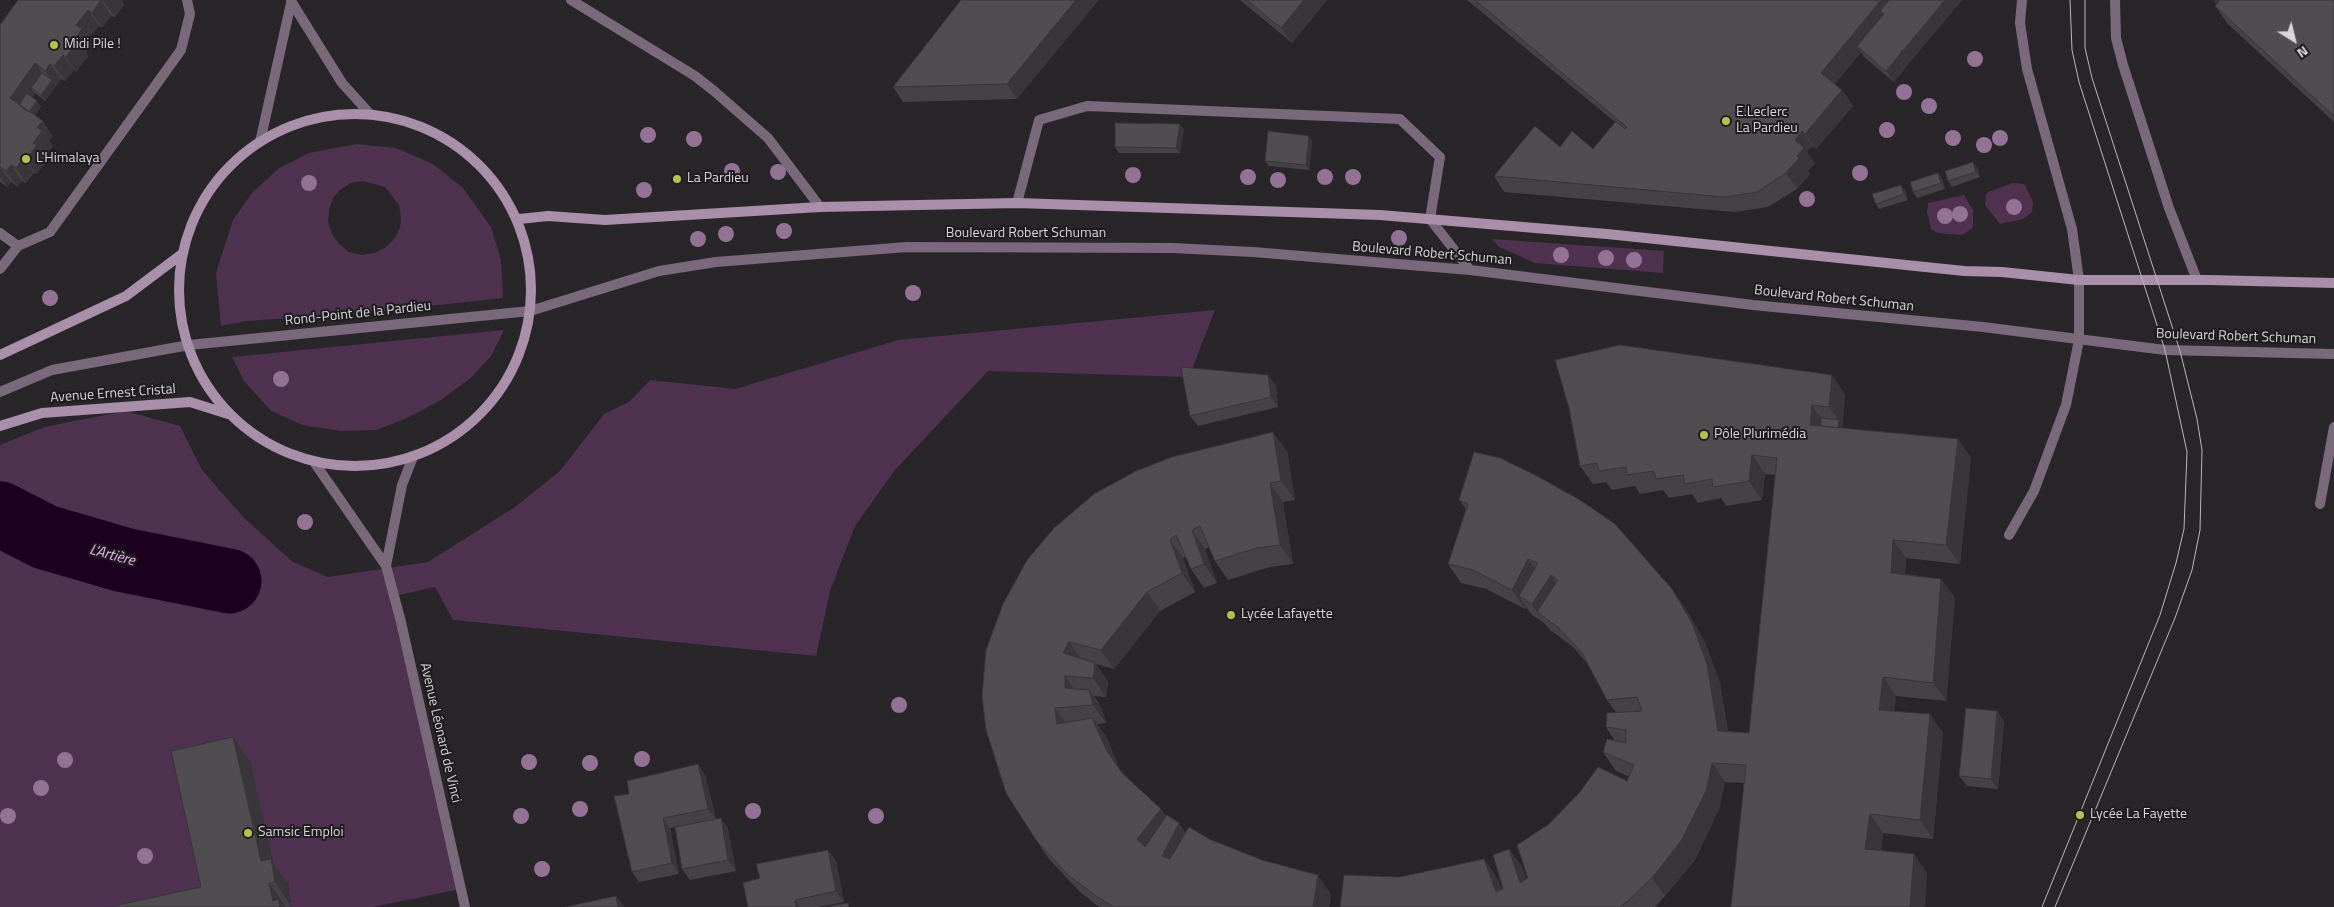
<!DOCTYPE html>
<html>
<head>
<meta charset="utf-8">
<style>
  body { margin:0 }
  #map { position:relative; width:2334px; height:907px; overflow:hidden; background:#282629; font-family:"Titillium Web",sans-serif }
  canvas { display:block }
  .north { position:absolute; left:2269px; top:15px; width:50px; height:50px; -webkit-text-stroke:4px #1f1c1f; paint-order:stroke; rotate:144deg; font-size:14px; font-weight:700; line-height:20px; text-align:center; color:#d8d6d8 }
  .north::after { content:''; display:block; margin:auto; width:18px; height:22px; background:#d8d6d8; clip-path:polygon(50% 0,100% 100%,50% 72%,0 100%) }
</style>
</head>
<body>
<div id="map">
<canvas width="2334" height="907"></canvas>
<div class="north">N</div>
</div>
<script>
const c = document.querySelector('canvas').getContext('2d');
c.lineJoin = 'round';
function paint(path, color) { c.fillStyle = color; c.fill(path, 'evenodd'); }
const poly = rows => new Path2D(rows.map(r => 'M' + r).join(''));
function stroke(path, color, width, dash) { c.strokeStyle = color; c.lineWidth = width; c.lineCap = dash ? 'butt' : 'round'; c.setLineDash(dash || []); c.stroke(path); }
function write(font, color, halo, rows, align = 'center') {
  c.font = font + ' "Titillium Web",sans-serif'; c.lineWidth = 4; c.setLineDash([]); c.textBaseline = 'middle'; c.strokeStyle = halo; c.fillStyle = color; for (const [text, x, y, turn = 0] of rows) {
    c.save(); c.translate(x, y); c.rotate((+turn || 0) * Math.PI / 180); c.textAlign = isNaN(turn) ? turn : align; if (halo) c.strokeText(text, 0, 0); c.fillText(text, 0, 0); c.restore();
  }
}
const green = poly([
  [356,144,396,148,433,164,463,188,491,227,501,260,503,298,373,312,246,321,221,326,216,273,233,220,252,193,279,168,309,153],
  [363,181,385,187,399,205,401,217,400,228,394,239,385,248,374,253,362,255,349,252,339,244,332,234,328,222,329,210,333,198,341,189,351,183],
  [2013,183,2024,184,2026,187,2033,202,2032,212,2023,219,2000,224,1985,205,1986,195,1988,192],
  [1964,195,1973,210,1973,228,1962,235,1938,233,1931,229,1927,212,1928,203],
  [1492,239,1664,251,1663,273,1535,263,1499,247],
  [1215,310,1189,377,988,371,895,470,855,526,830,591,816,656,453,620,435,587,395,596,461,889,373,907,286,907,291,906,288,883,278,885,250,761,217,907,0,907,0,445,44,427,126,411,180,426,202,470,244,518,293,562,328,577,428,562,515,507,560,471,604,414,629,402,650,380,735,389,898,340],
  [504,330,491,356,472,377,441,400,407,418,377,430,340,431,303,425,271,411,244,381,232,357]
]);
const river = poly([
  [0,514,45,537,124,560,229,581]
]);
const service = poly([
  [571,0,695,76,714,91,768,138,820,207],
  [2115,0,2116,38,2123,65,2169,208,2197,280],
  [1017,203,1039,120,1087,106,1400,119,1440,157,1430,219,1470,270],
  [0,233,18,246,50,232,181,50,190,14,187,0],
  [0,269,18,246],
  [0,392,52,370,189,345,530,311,659,271,716,262,907,247,1173,248,1253,252,1470,270,1753,305,1983,327,2165,350,2334,354],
  [2320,504,2334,427],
  [2009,535,2034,491,2066,405,2079,340,2079,280,2072,229,2027,69,2020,23,2022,0]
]);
const minor = poly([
  [291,1,342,83,370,114],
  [260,142,291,3],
  [314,462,386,566,401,622,465,907],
  [386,566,402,485,413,457]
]);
const secondary = poly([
  '179 290a176 176 0 1 1 352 0a176 176 0 1 1-352 0Z',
  [519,219,548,216,605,220,820,207,1017,203,1380,215,1607,234,1964,271,2002,272,2079,280,2209,280,2334,283],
  [0,355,126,296,182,254],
  [0,426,42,413,190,402,228,414]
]);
const tram = poly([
  [2042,907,2160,615,2176,563,2184,529,2187,452,2165,350,2079,82,2072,50,2070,0],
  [2055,907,2175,618,2192,570,2200,530,2202,450,2197,419,2180,351,2092,78,2085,48,2085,0]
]);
const trees = [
  [1975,59],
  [1904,92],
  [1929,106],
  [1887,130],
  [648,135],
  [1953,138],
  [2000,138],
  [694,139],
  [1984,145],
  [732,171],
  [778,172],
  [1860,173],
  [1133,175],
  [1248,177],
  [1325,177],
  [1353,177],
  [1278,180],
  [309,183],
  [644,190],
  [1807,199],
  [2014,207],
  [1960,214],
  [1945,216],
  [784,231],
  [726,234],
  [1399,238],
  [698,239],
  [1561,255],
  [1606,258],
  [1634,260],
  [913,293],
  [50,298],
  [281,379],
  [305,522],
  [899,705],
  [642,759],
  [65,760],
  [529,762],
  [590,763],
  [41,788],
  [580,809],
  [753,811],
  [8,816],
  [521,816],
  [876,816],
  [145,856],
  [542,869]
];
const wall = poly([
  [18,0,123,0,122,1,124,5,115,17,111,16,102,28,99,26,88,38,92,44,86,52,88,56,76,72,74,70,65,81,61,79,45,101,35,93,32,97,41,106,35,115,53,136,49,141,53,146,45,156,48,160,36,174,34,173,26,183,22,181,17,186,11,182,7,187,0,182,0,25],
  [961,0,1017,99,903,102,893,87],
  [1240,0,1327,0,1292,43],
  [1467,0,1962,0,1910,62,1909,60,1909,63,1894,82,1864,57,1861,52,1835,84,1842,90,1853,106,1816,149,1812,146,1807,152,1815,163,1808,171,1810,174,1797,189,1768,207,1735,212,1504,192,1494,176,1560,147,1593,149,1615,122],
  [2334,0,2334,122,2228,24,2215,6],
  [1184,129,1180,153,1119,153,1115,147],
  [1312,141,1309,170,1269,166,1265,161],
  [1977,167,1980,177,1952,187,1948,181],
  [1942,178,1945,189,1917,198,1913,192],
  [1905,190,1908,200,1879,209,1876,204],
  [1276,385,1278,407,1198,426,1190,416],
  [1845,394,1842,428,1958,439,1971,458,1960,564,1906,558,1905,574,1941,579,1955,598,1946,701,1896,696,1894,711,1943,733,1933,839,1883,833,1881,850,1927,873,1925,907,1744,783,1725,782,1719,809,1695,860,1665,896,1655,907,1340,907,1400,877,1484,859,1497,878,1502,890,1503,889,1509,849,1522,867,1526,879,1627,781,1630,777,1616,771,1603,752,1615,741,1606,727,1616,712,1607,700,1587,663,1572,646,1550,630,1544,623,1532,615,1526,607,1525,609,1486,589,1461,583,1448,564,1466,509,1459,500,1672,589,1685,608,1705,642,1720,683,1728,731,1749,733,1775,475,1765,474,1762,500,1726,506,1721,498,1698,503,1692,494,1669,498,1663,490,1640,494,1635,486,1612,490,1606,482,1593,484,1580,466],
  [1287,451,1295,500,1283,502,1293,564,1270,567,1228,580,1215,561,1209,547,1205,549,1217,583,1204,588,1191,569,1186,557,1183,558,1195,592,1160,611,1114,669,1096,664,1108,682,1106,697,1094,696,1102,709,1106,723,1097,724,1106,736,1120,770,1166,816,1185,833,1209,839,1331,894,1329,907,1099,907,1081,893,1049,859,1036,840,986,650],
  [1997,711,2004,722,1998,789,1967,786,1959,776],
  [233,737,250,761,272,861,287,883,291,906,286,907,201,887],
  [698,764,705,775,716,819,721,818,728,829,736,871,690,880,682,869,676,827,670,828,679,874,639,882,632,872,629,794],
  [828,850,836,861,844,902,818,907,748,907,760,878]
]);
const shadedWall = poly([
  [101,0,111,16,102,28,92,13],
  [105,0,123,0,122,1,124,5,115,17,104,2],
  [1076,0,1099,0,1017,99,1007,84],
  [1304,0,1327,0,1292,43,1281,28],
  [1881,0,1904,0,1884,14,1880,11,1887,21,1857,46,1861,52,1832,88,1821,73],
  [1945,0,1962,0,1910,62,1903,51],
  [2213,0,2232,0,2221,11],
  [88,10,99,26,88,38,92,44,86,52,88,56,76,72,66,57,76,25],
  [1901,50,1909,60,1909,63,1894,82,1886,71],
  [63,55,74,70,65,81,54,66],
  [35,63,46,78,31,88,35,93,22,112,10,98],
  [50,64,61,79,45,101,41,95,52,80,45,71],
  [1842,90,1853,106,1816,149,1805,134],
  [37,101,41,106,31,121,27,115],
  [43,121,53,136,49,141,53,146,45,156,48,160,36,174,26,159,33,143,37,127],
  [1180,124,1184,129,1180,153,1176,148],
  [1802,131,1812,146,1807,152,1815,163,1808,171,1810,174,1797,189,1786,173,1795,140],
  [1309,136,1312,141,1309,170,1306,165],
  [23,158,34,173,26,183,16,168],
  [1973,162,1977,167,1980,177,1976,172],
  [11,165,22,181,17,186,6,171],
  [0,167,11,182,7,187,0,177],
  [1938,173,1942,178,1945,189,1941,183],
  [1901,185,1905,190,1908,200,1904,194],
  [1268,375,1276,385,1278,407,1271,397],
  [1832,375,1845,394,1841,445,1837,440,1839,420,1829,407],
  [1812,405,1825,424,1824,439,1810,425],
  [1273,432,1287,451,1295,500,1281,481],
  [1958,439,1971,458,1960,564,1946,545],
  [1752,455,1765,474,1762,500,1749,481],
  [1270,483,1283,502,1293,564,1280,545],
  [1192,530,1205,549,1217,583,1204,564],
  [1170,540,1183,558,1195,592,1182,573],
  [1893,540,1906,558,1904,592,1891,573],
  [1528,559,1541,578,1519,596,1526,607,1525,609,1512,590],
  [1551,575,1564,594,1537,612,1532,604],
  [1941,579,1955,598,1946,701,1933,683],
  [1672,589,1685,608,1705,642,1720,683,1731,750,1718,731],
  [1147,592,1160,611,1114,669,1101,650],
  [1069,642,1082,660,1063,653],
  [1095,663,1108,682,1106,697,1093,678],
  [1065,676,1078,695,1065,688],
  [1883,677,1896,696,1892,729,1879,710],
  [1089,690,1102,709,1106,723,1093,705],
  [1055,708,1069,727,1057,724],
  [1997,711,2004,722,1998,789,1991,779],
  [1930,714,1943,733,1933,839,1920,820],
  [1092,718,1106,736,1120,770,1107,751],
  [233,737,250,761,272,861,287,883,291,906,261,861],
  [1712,763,1725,782,1719,809,1695,860,1665,896,1652,878],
  [698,764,705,775,716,820,708,809],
  [1161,809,1174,828,1150,858,1137,839],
  [1870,814,1883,833,1879,867,1865,849],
  [663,818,670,828,679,874,672,863],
  [721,818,728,829,736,871,728,860],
  [1179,823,1192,842,1175,874,1162,856],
  [1509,849,1522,867,1533,902,1520,883],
  [828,850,836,861,844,902,836,891],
  [1914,854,1927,873,1925,907,1910,907],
  [1484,859,1497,878,1508,907,1496,892],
  [1318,875,1331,894,1329,907,1313,907],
  [269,883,286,907,278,907,273,901],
  [616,896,624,906,624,907,618,907],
  [795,900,800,907,796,907]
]);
const building = poly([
  [18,0,105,0,104,2,101,0,92,13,88,10,76,25,82,29,74,39,78,41,66,57,63,55,54,66,50,64,45,71,35,63,10,98,43,121,37,127,42,131,33,143,37,145,26,159,23,158,16,168,11,165,6,171,0,167,0,25,18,0],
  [961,0,1076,0,1007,84,893,87,961,0],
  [1247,0,1304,0,1281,28,1247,0],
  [1475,0,1881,0,1821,73,1842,90,1805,134,1802,131,1795,140,1804,148,1797,156,1799,158,1786,173,1757,192,1724,197,1494,176,1535,126,1560,147,1572,131,1593,149,1616,121,1625,129,1627,127,1475,0],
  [1889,0,1945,0,1903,51,1901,50,1901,53,1886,71,1857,46,1884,14,1880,11,1889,0],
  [2220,0,2334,0,2334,116,2215,6,2220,0],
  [42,73,52,80,41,95,31,88,42,73],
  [27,93,37,101,29,112,19,105,27,93],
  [1115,123,1180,124,1176,148,1115,147,1115,123],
  [1268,131,1309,136,1306,165,1265,161,1268,131],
  [1973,162,1976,172,1948,181,1945,171,1973,162],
  [1938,173,1941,183,1913,192,1910,182,1938,173],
  [1901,185,1904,194,1876,204,1872,194,1901,185],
  [1620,345,1832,375,1829,407,1812,405,1810,425,1958,439,1946,545,1893,540,1891,573,1941,579,1933,683,1883,677,1879,710,1930,714,1920,820,1870,814,1865,849,1914,854,1910,907,1731,907,1746,765,1712,763,1706,791,1681,841,1652,878,1632,897,1620,907,1340,907,1344,875,1400,877,1484,859,1496,892,1503,889,1493,855,1509,849,1520,883,1528,878,1517,845,1549,824,1580,792,1598,767,1627,781,1634,765,1603,752,1607,739,1626,743,1626,730,1606,727,1607,713,1642,711,1637,697,1607,700,1582,653,1559,628,1537,612,1558,580,1551,575,1532,604,1519,596,1538,563,1528,559,1512,590,1473,570,1448,564,1468,504,1459,500,1474,452,1500,458,1537,476,1580,500,1615,524,1672,589,1692,623,1707,664,1718,731,1749,733,1777,458,1752,455,1749,481,1713,487,1712,479,1685,484,1683,475,1656,479,1654,471,1627,475,1626,467,1599,471,1597,463,1580,466,1569,408,1555,360,1620,345],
  [1181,367,1268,375,1271,397,1190,416,1181,367],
  [1821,418,1839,420,1838,428,1821,426,1821,418],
  [1273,432,1281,481,1270,483,1280,545,1257,548,1215,561,1200,526,1192,530,1204,564,1191,569,1176,535,1170,540,1182,573,1147,592,1101,650,1069,642,1063,653,1095,663,1093,678,1065,676,1065,688,1089,690,1093,705,1055,708,1057,724,1092,718,1107,751,1122,773,1161,809,1137,839,1145,847,1167,815,1179,823,1162,856,1170,859,1189,827,1209,839,1262,860,1318,875,1313,907,1114,907,1096,896,1067,874,1036,840,1006,793,986,730,982,696,986,650,1003,604,1027,560,1054,528,1094,494,1136,471,1172,457,1273,432],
  [1966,708,1997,711,1991,779,1959,776,1966,708],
  [233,737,261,861,271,859,275,882,269,883,273,901,278,899,280,907,109,907,201,887,171,751,233,737],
  [698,764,708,809,663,818,672,863,632,872,614,796,629,794,627,781,698,764],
  [721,818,728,860,682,869,675,827,721,818],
  [828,850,836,891,795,900,796,907,748,907,743,883,760,878,756,864,828,850],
  [616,896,618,907,565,907,616,896],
  [848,903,849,907,824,907,848,903]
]);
const markers = [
  [54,45,5,"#b4c24a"],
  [1726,121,5,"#b4c24a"],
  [26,159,5,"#b4c24a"],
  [677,179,5,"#b4c24a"],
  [1704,435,5,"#b4c24a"],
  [1231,615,5,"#b4c24a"],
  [2080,815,5,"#b4c24a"],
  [248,833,5,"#b4c24a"]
];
const poiNames = [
  ["Midi Pile !",64,45],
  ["E.Leclerc",1736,113],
  ["La Pardieu",1736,129],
  ["L'Himalaya",36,159],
  ["La Pardieu",687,179],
  ["Pôle Plurimédia",1714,435],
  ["Lycée Lafayette",1241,615],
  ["Lycée La Fayette",2090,815],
  ["Samsic Emploi",258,833]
];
const streetNames = [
  ["Boulevard Robert Schuman",1026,234],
  ["Boulevard Robert Schuman",1432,254,5],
  ["Boulevard Robert Schuman",1834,299,6],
  ["Rond-Point de la Pardieu",358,314,-6],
  ["Boulevard Robert Schuman",2236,337,2],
  ["Avenue Ernest Cristal",113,394,-4],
  ["Avenue Léonard de Vinci",440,733,77]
];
const waterNames = [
  ["L'Artière",112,556,15]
];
paint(green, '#4e3250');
stroke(river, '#1c001f', 65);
stroke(service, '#7a697b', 10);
stroke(minor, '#7a697b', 10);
stroke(secondary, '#aa8fab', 10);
stroke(tram, '#b9b7ba', 1);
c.fillStyle = '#947296';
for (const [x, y] of trees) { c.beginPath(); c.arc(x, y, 8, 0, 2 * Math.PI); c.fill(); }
paint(wall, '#454245');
paint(shadedWall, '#383638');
paint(building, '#504d50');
stroke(building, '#383638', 1);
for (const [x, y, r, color] of markers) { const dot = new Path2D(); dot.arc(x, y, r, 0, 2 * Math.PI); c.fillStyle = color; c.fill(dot); stroke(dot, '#1f1c1f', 2); }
write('14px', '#d8d6d8', '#1f1c1f', poiNames, 'left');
write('14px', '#d8d6d8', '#1f1c1f', streetNames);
write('italic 15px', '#ebb0ee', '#1f1c1f', waterNames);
</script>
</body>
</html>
